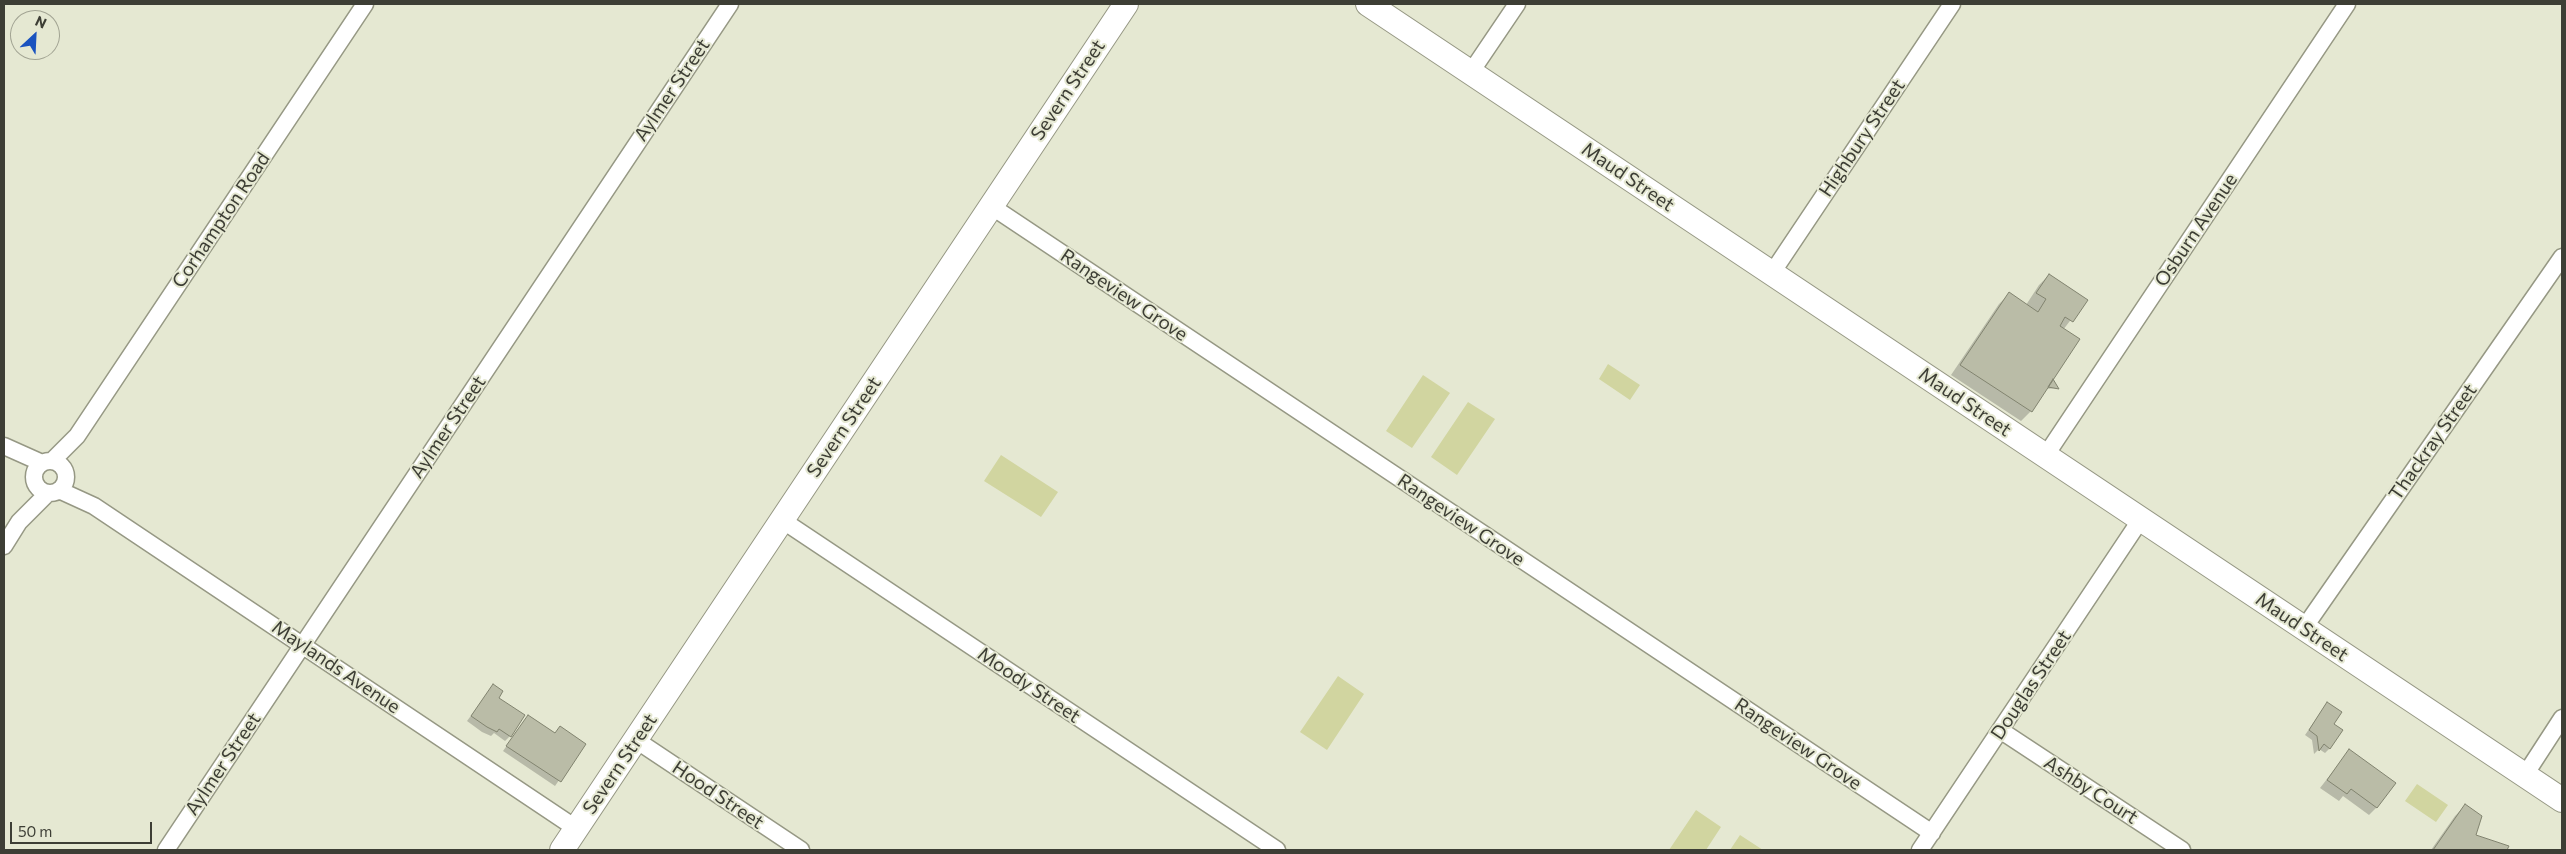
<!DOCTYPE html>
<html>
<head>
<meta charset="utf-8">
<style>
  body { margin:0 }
  #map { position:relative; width:2566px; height:854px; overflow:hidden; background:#e5e8d2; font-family:Commissioner,sans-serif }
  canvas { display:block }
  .frame { position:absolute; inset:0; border:5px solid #3d3e35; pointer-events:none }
  .north { position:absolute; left:10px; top:10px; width:50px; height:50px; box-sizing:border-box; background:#e5e8d2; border:1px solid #a2a493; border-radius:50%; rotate:25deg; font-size:14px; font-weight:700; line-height:20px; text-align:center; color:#3d3e35 }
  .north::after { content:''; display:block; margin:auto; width:18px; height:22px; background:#1a53bf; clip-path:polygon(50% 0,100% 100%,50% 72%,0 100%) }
  .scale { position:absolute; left:10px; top:822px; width:142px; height:22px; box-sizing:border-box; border:2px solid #3d3e35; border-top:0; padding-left:6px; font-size:15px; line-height:18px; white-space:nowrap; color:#3d3e35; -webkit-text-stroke:4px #e5e8d2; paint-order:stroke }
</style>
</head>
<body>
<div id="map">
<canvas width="2566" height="854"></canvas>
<div class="frame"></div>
<div class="north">N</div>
<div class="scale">50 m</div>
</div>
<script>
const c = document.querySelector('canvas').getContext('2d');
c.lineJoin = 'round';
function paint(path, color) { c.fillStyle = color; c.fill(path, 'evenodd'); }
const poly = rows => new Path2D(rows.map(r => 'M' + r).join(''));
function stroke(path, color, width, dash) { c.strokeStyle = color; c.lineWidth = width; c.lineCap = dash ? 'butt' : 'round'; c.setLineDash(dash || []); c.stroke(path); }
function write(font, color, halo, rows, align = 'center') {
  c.font = font + ' Commissioner,sans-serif'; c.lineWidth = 4; c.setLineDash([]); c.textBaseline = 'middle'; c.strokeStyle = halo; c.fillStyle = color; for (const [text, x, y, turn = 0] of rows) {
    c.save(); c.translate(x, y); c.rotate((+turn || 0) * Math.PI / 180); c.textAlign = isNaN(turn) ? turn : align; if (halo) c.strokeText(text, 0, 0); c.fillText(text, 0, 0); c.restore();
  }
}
const green = poly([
  [1608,364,1640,385,1630,400,1599,379],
  [1423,375,1450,393,1412,448,1386,431],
  [1468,402,1495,419,1457,475,1431,457],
  [1001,455,1058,492,1041,517,984,481],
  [1338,676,1364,694,1327,750,1300,732],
  [2417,784,2448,805,2436,822,2405,801],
  [1696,810,1721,827,1706,850,1669,850],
  [1740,835,1763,850,1730,850]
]);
const shadow = poly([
  [2049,275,2086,300,2063,330,2052,379,2057,388,2045,389,2031,411,2021,421,1951,375,1999,304,2009,294,2026,305,2039,285],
  [493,686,510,736,505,741,494,733,491,736,482,732,467,721],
  [2323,709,2332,725,2330,748,2325,753,2319,749,2314,754,2312,740,2305,735],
  [528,716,554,734,584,744,555,786,503,751],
  [2349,751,2377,807,2369,815,2343,796,2339,801,2320,788],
  [2465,806,2474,836,2507,846,2506,850,2431,850,2455,816]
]);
const building = poly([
  [2049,274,2088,300,2073,322,2065,317,2060,326,2080,339,2032,412,1960,365,2009,292,2038,312,2046,299,2036,293,2049,274],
  [2053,379,2059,389,2048,387,2053,379],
  [493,684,503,691,499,698,525,715,511,737,499,729,497,732,487,727,471,716,493,684],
  [2327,702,2342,712,2334,724,2343,730,2330,749,2324,744,2319,751,2317,736,2309,730,2327,702],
  [528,715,555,733,560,726,586,744,561,782,506,746,528,715],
  [2349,749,2396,783,2377,808,2351,789,2347,794,2327,780,2349,749],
  [2465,804,2482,816,2476,835,2509,846,2507,850,2433,850,2465,804]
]);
const street = poly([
  [1471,72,1517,4],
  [991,206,1932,833],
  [1772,273,1952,4],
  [4,446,42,463],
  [2046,455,2347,4],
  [52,461,77,436,365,4],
  '34 477a16 16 0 1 1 32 0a16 16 0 1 1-32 0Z',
  [59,490,94,506,577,829],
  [782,520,1277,850],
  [4,546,19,522,48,493],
  [2304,628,2562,257],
  [2000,730,2182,850],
  [636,740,801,850],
  [2525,775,2562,718],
  [166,850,730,4],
  [1920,850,2141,519]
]);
const secondary = poly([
  [1368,4,2562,800],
  [562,850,1126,4]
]);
const streetNames = [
  ["Aylmer Street",672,90,-56],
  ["Severn Street",1068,90,-56],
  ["Highbury Street",1862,138,-56],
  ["Maud Street",1628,177,34],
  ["Corhampton Road",221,220,-56],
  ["Osburn Avenue",2196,230,-56],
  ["Rangeview Grove",1124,295,34],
  ["Maud Street",1965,402,34],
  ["Aylmer Street",448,427,-56],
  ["Severn Street",844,427,-56],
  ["Thackray Street",2433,442,-55],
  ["Rangeview Grove",1461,520,34],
  ["Maud Street",2302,627,34],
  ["Maylands Avenue",336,667,34],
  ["Moody Street",1029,685,34],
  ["Douglas Street",2031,685,-56],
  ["Rangeview Grove",1798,744,34],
  ["Aylmer Street",223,764,-56],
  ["Severn Street",620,764,-56],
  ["Ashby Court",2091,790,33],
  ["Hood Street",718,795,34]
];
paint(green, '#d1d5a0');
paint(shadow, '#0003');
paint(building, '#babca7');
stroke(building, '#81836f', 1);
stroke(street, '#969884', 19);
stroke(secondary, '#969884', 26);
stroke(street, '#fff', 16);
stroke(secondary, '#fff', 24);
write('19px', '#3d3e35', '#e5e8d2', streetNames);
</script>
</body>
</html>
